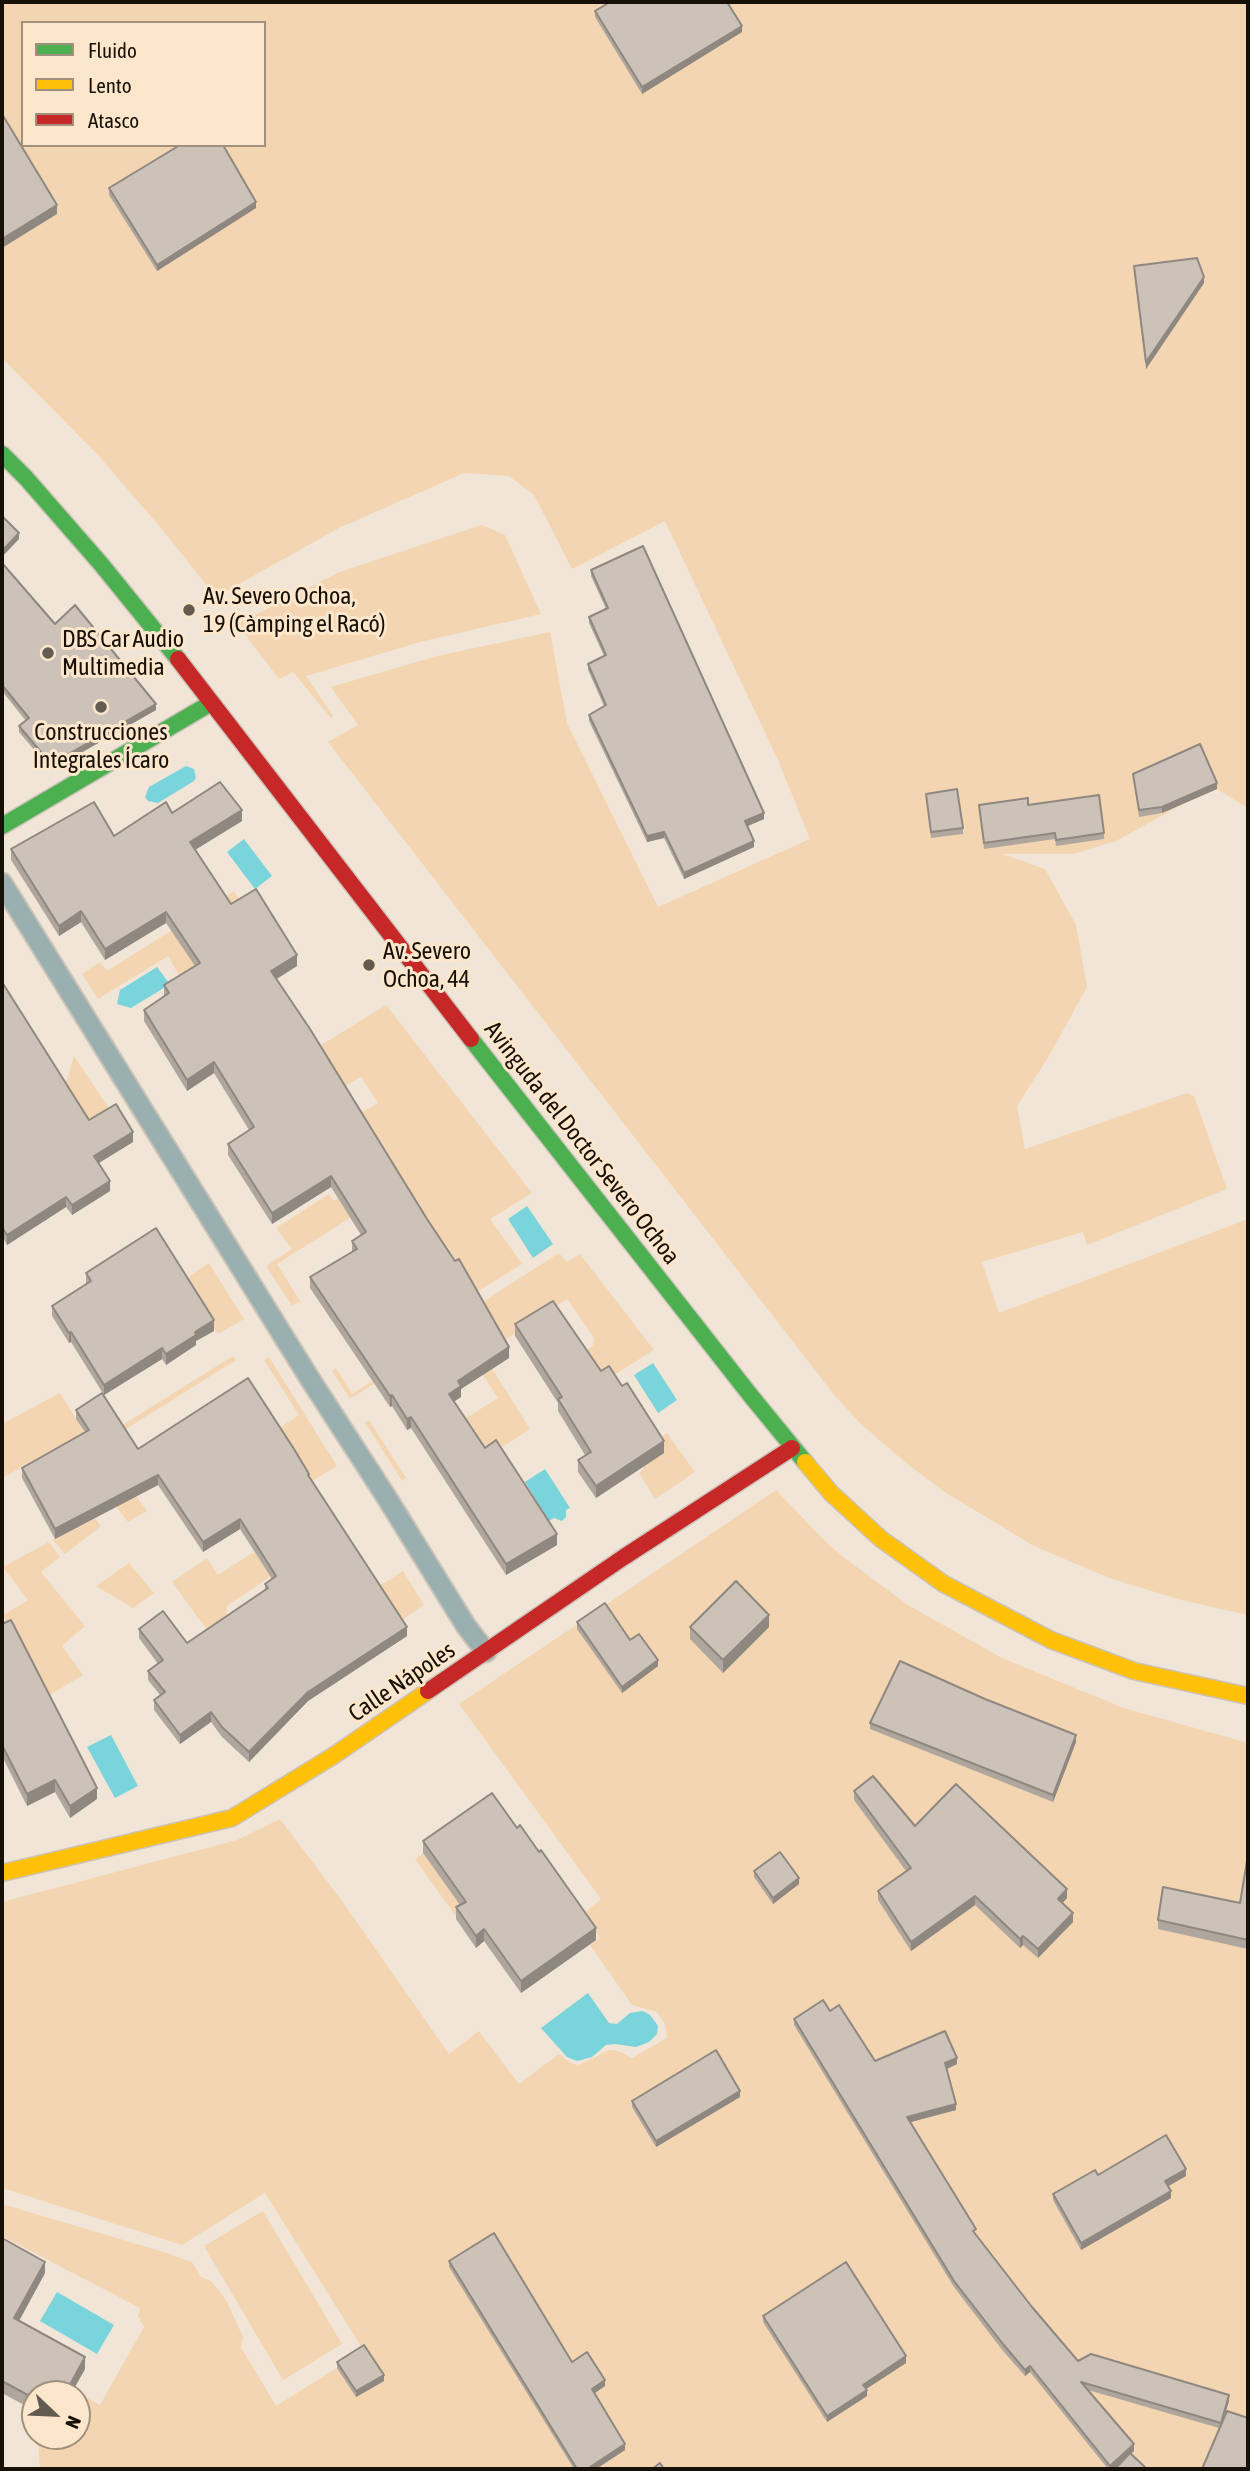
<!DOCTYPE html>
<html>
<head>
<meta charset="utf-8">
<style>
  body { margin:0 }
  #map { position:relative; width:1250px; height:2471px; overflow:hidden; background:#f1e5d7; font-family:"Asap Condensed",sans-serif }
  canvas { display:block }
  .frame { position:absolute; inset:0; border:4px solid #171007; pointer-events:none }
  .legend { position:absolute; left:21px; top:21px; width:245px; height:126px; box-sizing:border-box; background:#fce6cc; border:2px solid #a0907d; margin:0; padding:9px 12px; list-style:none; font-size:21px; color:#171007 }
  .legend li { display:flex; align-items:center; gap:14px; height:35px }
  .legend b { width:35px; border:2px solid #a0907d }
  .north { position:absolute; left:21px; top:2380px; width:70px; height:70px; box-sizing:border-box; background:#fce6cc; border:2px solid #a0907d; border-radius:50%; rotate:113deg; font-size:19px; font-weight:700; line-height:28px; text-align:center; color:#171007 }
  .north::after { content:''; display:block; margin:auto; width:24px; height:32px; background:#635b50; clip-path:polygon(50% 0,100% 100%,50% 72%,0 100%) }
</style>
</head>
<body>
<div id="map">
<canvas width="1250" height="2471"></canvas>
<div class="frame"></div>
<ul class="legend">
<li><b style="height:9px;background:#4caf50"></b>Fluido</li>
<li><b style="height:9px;background:#ffc107"></b>Lento</li>
<li><b style="height:9px;background:#c62828"></b>Atasco</li>
</ul>
<div class="north">N</div>
</div>
<script>
const c = document.querySelector('canvas').getContext('2d');
c.lineJoin = 'round';
function paint(path, color) { c.fillStyle = color; c.fill(path, 'evenodd'); }
const poly = rows => new Path2D(rows.map(r => 'M' + r).join(''));
function stroke(path, color, width, dash) { c.strokeStyle = color; c.lineWidth = width; c.lineCap = dash ? 'butt' : 'round'; c.setLineDash(dash || []); c.stroke(path); }
function write(font, color, halo, rows, align = 'center') {
  c.font = font + ' "Asap Condensed",sans-serif'; c.lineWidth = 6; c.setLineDash([]); c.textBaseline = 'middle'; c.strokeStyle = halo; c.fillStyle = color; for (const [text, x, y, turn = 0] of rows) {
    c.save(); c.translate(x, y); c.rotate((+turn || 0) * Math.PI / 180); c.textAlign = isNaN(turn) ? turn : align; if (halo) c.strokeText(text, 0, 0); c.fillText(text, 0, 0); c.restore();
  }
}
const green = poly([
  [2,2,1248,2,1248,808,1217,789,1185,803,1116,841,1073,854,1002,854,1045,869,1076,925,1087,987,1049,1056,1017,1106,1025,1149,1187,1093,1194,1096,1227,1189,1087,1245,1083,1232,982,1262,999,1313,1248,1219,1248,1615,1181,1600,1109,1578,1034,1546,946,1493,906,1463,861,1424,835,1396,328,742,358,725,331,687,437,656,550,632,567,723,658,907,810,839,778,760,665,521,572,569,534,495,509,476,464,473,337,529,216,597,161,528,97,454,2,358],
  [23,23,264,23,264,145,23,145],
  [482,525,505,535,541,614,420,642,306,676,333,716,331,718,293,672,279,679,237,624,342,571],
  [234,891,244,907,236,946,181,979,168,956,98,999,82,974,100,962,107,971],
  [386,1005,532,1193,490,1219,522,1264,477,1292,447,1246,441,1250,399,1187,277,1264,300,1301,292,1306,266,1266,292,1249,276,1228,329,1194,334,1201,391,1163,359,1114,378,1103,361,1077,343,1087,254,1087],
  [74,1056,112,1113,91,1126,65,1086],
  [559,1253,567,1262,580,1254,654,1350,609,1378,578,1355,593,1346,594,1338,567,1299,483,1354,530,1429,481,1461,468,1443,477,1434,466,1418,498,1398,474,1361,425,1352,350,1399,332,1371,336,1368,352,1394,463,1322,478,1305],
  [209,1263,244,1319,218,1334,184,1280],
  [233,1356,236,1360,99,1446,147,1511,128,1522,97,1481,81,1490,56,1449,2,1478,2,1424,60,1393,92,1444],
  [269,1357,337,1466,311,1482,278,1429,299,1415,264,1360],
  [369,1420,406,1478,402,1481,365,1422],
  [667,1433,695,1472,655,1499,639,1473,644,1469,634,1455],
  [776,1490,827,1543,846,1559,908,1605,1002,1658,1124,1708,1248,1743,1248,2469,40,2469,38,2444,41,2436,77,2436,78,2393,100,2405,144,2327,138,2316,140,2308,2,2236,2,2204,157,2250,192,2262,201,2277,211,2281,226,2300,243,2337,241,2347,276,2406,364,2351,265,2193,182,2245,2,2188,2,1902,237,1840,280,1819,342,1901,449,2054,479,2031,519,2084,559,2054,570,2063,579,2065,609,2050,618,2051,632,2058,667,2038,665,2024,657,2012,632,2005,590,1945,600,1938,584,1914,601,1899,459,1704],
  [95,1518,101,1526,65,1554,53,1540],
  [49,1542,60,1557,41,1572,85,1626,62,1646,83,1675,45,1698,3,1615,28,1600,3,1567],
  [254,1552,271,1576,227,1606,226,1615,207,1630,172,1582,207,1558,218,1575],
  [129,1563,154,1593,133,1608,96,1586],
  [403,1571,424,1605,400,1621,378,1587],
  [423,1853,465,1912,457,1918,415,1859],
  [263,2211,342,2344,283,2380,204,2246]
]);
const water = poly([
  [186,766,194,769,196,778,194,781,158,803,148,801,145,797,149,787],
  [244,839,272,876,255,889,227,852],
  [157,967,169,983,167,986,131,1008,117,1004,120,990],
  [527,1206,553,1244,533,1258,508,1219],
  [653,1363,677,1400,658,1413,634,1375],
  [545,1469,570,1508,566,1510,566,1517,562,1521,554,1518,549,1521,525,1482],
  [111,1735,138,1786,115,1798,87,1747],
  [588,1993,609,2023,617,2024,630,2013,643,2011,650,2015,658,2026,657,2034,649,2042,636,2047,615,2044,606,2045,592,2057,577,2061,567,2057,541,2028],
  [57,2292,114,2325,97,2354,40,2321]
]);
const lane = poly([
  [2,883,310,1379,387,1498,466,1626,486,1652]
]);
const fast = poly([
  [2,454,26,478,101,564,178,659],
  [2,826,211,703],
  [471,1039,751,1396,805,1462]
]);
const slow = poly([
  [805,1462,831,1493,881,1539,944,1584,1051,1640,1134,1671,1248,1696],
  [2,1873,232,1818,333,1756,428,1691]
]);
const jam = poly([
  [178,659,471,1039],
  [428,1691,624,1557,792,1448]
]);
const wall = poly([
  [595,11,742,32,642,94,595,17],
  [109,188,256,208,157,271,109,195],
  [1134,266,1204,283,1146,369,1134,272],
  [2,563,55,624,156,710,51,770,19,732,19,726,26,721,2,691],
  [591,570,764,819,748,826,754,847,684,879,664,838,647,842,589,721,589,715,604,706,588,670,588,664,604,656,589,623,589,617,606,609,591,576],
  [1133,774,1217,789,1162,813,1139,817],
  [926,794,963,828,963,834,931,838],
  [979,805,1028,805,1104,833,1104,839,1056,846,1055,839,984,849],
  [172,813,242,821,195,850,231,904,297,966,277,979,509,1358,461,1389,461,1397,454,1401,485,1448,557,1545,506,1575,411,1428,407,1430,392,1406,390,1407,310,1288,310,1277,352,1252,352,1241,361,1235,331,1187,272,1224,228,1155,228,1144,249,1130,214,1073,187,1091,144,1021,144,1010,164,997,164,985,195,966,166,923,105,960,81,922,59,936,11,860,11,849,114,836],
  [2,982,89,1120,133,1142,98,1163,110,1191,72,1215,66,1207,7,1245,2,1236],
  [86,1273,214,1331,196,1341,196,1345,166,1365,162,1359,104,1395,71,1342,69,1343,52,1316,52,1306,86,1284],
  [515,1324,601,1371,622,1386,664,1453,596,1498,578,1472,578,1460,585,1455,558,1411,558,1403,515,1336],
  [76,1410,138,1449,309,1478,407,1636,308,1701,249,1762,222,1737,211,1722,180,1744,154,1710,154,1700,160,1695,148,1680,148,1671,158,1664,139,1638,139,1629,187,1643,265,1590,265,1584,272,1579,240,1529,203,1552,158,1485,55,1539,22,1478,22,1468,85,1432,76,1419],
  [577,1622,630,1640,658,1666,622,1693,577,1629],
  [2,1624,97,1799,70,1818,55,1792,27,1806,2,1756],
  [690,1627,769,1627,723,1673,690,1639],
  [985,1699,1076,1742,1053,1802,870,1729,870,1723],
  [854,1791,915,1826,1067,1898,1062,1903,1073,1922,1038,1958,1023,1945,1020,1948,975,1905,911,1951,878,1900,878,1891,906,1871,854,1800],
  [423,1841,596,1940,521,1993,484,1941,476,1948,456,1919,456,1907,460,1905,423,1853],
  [1248,1855,1248,1949,1158,1929,1158,1920,1240,1903],
  [754,1871,799,1884,773,1904,754,1877],
  [830,2011,875,2061,957,2064,946,2069,956,2110,911,2122,976,2235,1032,2307,1078,2361,1229,2401,1219,2428,1088,2390,1134,2451,1114,2469,1108,2469,1030,2372,1025,2376,1003,2351,954,2287,794,2025,794,2019],
  [740,2097,656,2147,632,2107,632,2101],
  [1098,2175,1186,2176,1168,2186,1171,2198,1081,2250,1053,2200,1053,2194],
  [2,2238,45,2273,19,2321,85,2369,71,2394,35,2394,35,2411,2,2393],
  [449,2261,572,2362,605,2386,594,2393,625,2450,596,2469,574,2469,449,2267],
  [763,2316,906,2363,866,2389,867,2396,827,2422,763,2322],
  [337,2362,384,2381,356,2397,337,2368]
]);
const shadedWall = poly([
  [742,26,742,32,642,94,642,87],
  [256,202,256,208,157,271,157,265],
  [57,205,57,214,2,248,2,239],
  [1204,277,1204,283,1146,369,1146,362],
  [19,533,19,539,2,557,2,551],
  [156,704,156,710,51,770,51,764],
  [1217,783,1217,789,1162,813,1162,807],
  [242,810,242,821,190,853,190,842],
  [764,813,764,819,745,827,745,821],
  [664,832,664,838,647,842,647,836],
  [754,841,754,847,684,879,684,873],
  [81,911,81,922,59,936,59,926],
  [166,912,166,923,105,960,105,949],
  [297,955,297,966,271,982,271,971],
  [214,1062,214,1073,187,1091,187,1080],
  [133,1132,133,1142,94,1166,94,1156],
  [331,1176,331,1187,272,1224,272,1213],
  [110,1181,110,1191,72,1215,72,1205],
  [66,1197,66,1207,7,1245,7,1235],
  [214,1320,214,1331,196,1341,196,1345,166,1365,166,1354,195,1332],
  [71,1332,71,1342,69,1343,69,1333],
  [509,1347,509,1358,461,1389,461,1397,449,1405,449,1394,458,1381],
  [162,1348,162,1359,104,1395,104,1385],
  [392,1395,392,1406,390,1407,390,1396],
  [411,1417,411,1428,407,1430,407,1419],
  [664,1441,664,1453,596,1498,596,1486],
  [158,1475,158,1485,55,1539,55,1529],
  [240,1519,240,1529,203,1552,203,1542],
  [557,1534,557,1545,506,1575,506,1564],
  [769,1615,769,1627,723,1673,723,1660],
  [407,1627,407,1636,308,1701,249,1762,249,1752,308,1692],
  [658,1660,658,1666,622,1693,622,1687],
  [211,1712,211,1722,180,1744,180,1735],
  [1076,1735,1076,1742,1053,1802,1053,1795],
  [55,1780,55,1792,27,1806,27,1794],
  [97,1788,97,1799,70,1818,70,1806],
  [799,1878,799,1884,773,1904,773,1898],
  [1067,1889,1067,1898,1058,1908,1058,1899],
  [975,1896,975,1905,911,1951,911,1942],
  [1073,1913,1073,1922,1038,1958,1038,1949],
  [596,1928,596,1940,521,1993,521,1981],
  [484,1929,484,1941,476,1948,476,1936],
  [1023,1936,1023,1945,1020,1948,1020,1939],
  [957,2058,957,2064,945,2070,945,2063],
  [740,2091,740,2097,656,2147,656,2141],
  [956,2104,956,2110,907,2123,907,2117],
  [1186,2169,1186,2176,1165,2188,1165,2181],
  [1171,2191,1171,2198,1081,2250,1081,2243],
  [45,2262,45,2273,14,2330,14,2318],
  [906,2356,906,2363,863,2391,863,2385],
  [85,2357,85,2369,71,2394,65,2394],
  [1030,2366,1030,2372,1025,2376,1025,2370],
  [384,2375,384,2381,356,2397,356,2391],
  [605,2380,605,2386,592,2395,592,2389],
  [867,2390,867,2396,827,2422,827,2416],
  [1229,2395,1229,2401,1221,2429,1221,2423],
  [625,2444,625,2450,596,2469,587,2469],
  [1134,2444,1134,2451,1114,2469,1110,2469,1110,2466]
]);
const building = poly([
  [610,2,727,2,742,26,642,87,595,11,610,2],
  [2,114,57,205,2,239,2,114],
  [180,145,223,145,256,202,157,265,109,188,180,145],
  [1197,258,1204,277,1146,362,1134,266,1197,258],
  [2,516,19,533,2,551,2,516],
  [643,546,764,813,745,821,754,841,684,873,664,832,647,836,589,715,606,705,588,664,606,655,589,617,608,608,591,570,643,546],
  [2,563,55,624,75,605,156,704,51,764,19,726,29,718,2,685,2,563],
  [1200,744,1217,783,1162,807,1139,810,1133,774,1200,744],
  [220,782,242,810,190,842,231,904,256,889,297,955,271,971,310,1029,427,1219,455,1261,459,1259,509,1347,458,1381,461,1386,449,1394,485,1448,496,1440,557,1534,506,1564,411,1417,407,1419,392,1395,390,1396,310,1277,357,1249,352,1241,366,1232,331,1176,272,1213,228,1144,254,1127,214,1062,187,1080,144,1010,169,993,164,985,200,963,166,912,105,949,81,911,59,926,11,849,94,802,114,836,166,802,172,813,220,782],
  [957,789,963,828,931,832,926,794,957,789],
  [1099,795,1104,833,1056,840,1055,833,984,843,979,805,1028,798,1028,805,1099,795],
  [2,982,89,1120,116,1104,133,1132,94,1156,110,1181,72,1205,66,1197,7,1235,2,1227,2,982],
  [156,1228,214,1320,195,1332,196,1335,166,1354,162,1348,104,1385,71,1332,69,1333,52,1306,91,1281,86,1273,156,1228],
  [553,1301,601,1371,609,1366,622,1386,627,1383,664,1441,596,1486,578,1460,591,1452,558,1399,562,1397,515,1324,553,1301],
  [248,1378,294,1449,309,1474,308,1475,407,1627,308,1692,249,1752,222,1727,211,1712,180,1735,154,1700,165,1692,148,1671,163,1660,139,1629,163,1611,187,1643,268,1588,265,1584,276,1576,240,1519,203,1542,158,1475,55,1529,22,1468,89,1430,76,1410,102,1393,138,1449,248,1378],
  [736,1581,769,1615,723,1660,690,1627,736,1581],
  [605,1603,630,1640,639,1634,658,1660,622,1687,577,1622,605,1603],
  [11,1620,97,1788,70,1806,55,1780,27,1794,2,1745,2,1624,11,1620],
  [900,1661,985,1699,1076,1735,1053,1795,870,1723,900,1661],
  [873,1776,915,1826,956,1784,1067,1889,1058,1899,1073,1913,1038,1949,1023,1936,1020,1939,975,1896,911,1942,878,1891,911,1868,854,1791,873,1776],
  [492,1793,517,1828,520,1825,539,1852,541,1850,596,1928,521,1981,484,1929,476,1936,456,1907,466,1902,423,1841,492,1793],
  [780,1852,799,1878,773,1898,754,1871,780,1852],
  [1248,1855,1248,1940,1158,1920,1163,1887,1240,1903,1248,1855],
  [823,2000,830,2011,839,2005,875,2061,945,2031,957,2058,945,2063,956,2104,907,2117,976,2229,973,2231,1032,2307,1078,2361,1091,2354,1229,2395,1221,2423,1081,2382,1134,2444,1110,2466,1030,2366,1025,2370,1003,2344,954,2281,794,2019,823,2000],
  [716,2050,740,2091,656,2141,632,2101,716,2050],
  [1166,2135,1186,2169,1165,2181,1171,2191,1081,2243,1053,2194,1095,2170,1098,2175,1166,2135],
  [494,2233,572,2362,587,2352,605,2380,592,2389,625,2444,587,2469,577,2469,449,2261,494,2233],
  [2,2238,45,2262,14,2318,85,2357,65,2394,35,2394,35,2399,2,2381,2,2238],
  [846,2262,906,2356,863,2385,867,2390,827,2416,763,2316,846,2262],
  [364,2345,384,2375,356,2391,337,2362,364,2345],
  [1227,2411,1248,2418,1248,2469,1202,2469,1227,2411],
  [1130,2453,1147,2469,1115,2469,1130,2453],
  [660,2463,664,2469,652,2469,660,2463]
]);
const markers = [
  [189,610,7,"#635b50"],
  [48,653,7,"#635b50"],
  [101,707,7,"#635b50"],
  [369,965,7,"#635b50"]
];
const poiNames = [
  ["Av. Severo Ochoa,",203,596],
  ["19 (Càmping el Racó)",203,624],
  ["DBS Car Audio",62,639],
  ["Multimedia",62,667],
  ["Construcciones",101,732,"center"],
  ["Integrales Ícaro",101,760,"center"],
  ["Av. Severo",383,951],
  ["Ochoa, 44",383,979]
];
const streetNames = [
  ["Avinguda del Doctor Severo Ochoa",582,1143,52],
  ["Calle Nápoles",402,1682,-34]
];
paint(green, '#f4d5b1');
paint(water, '#79d4db');
stroke(lane, '#ccc3b8', 23);
stroke(fast, '#ccc3b8', 19);
stroke(slow, '#ccc3b8', 19);
stroke(jam, '#ccc3b8', 19);
stroke(lane, '#99afb0', 19);
stroke(fast, '#4caf50', 16);
stroke(slow, '#ffc107', 16);
stroke(jam, '#c62828', 16);
paint(wall, '#afa79e');
paint(shadedWall, '#8f8881');
paint(building, '#ccc2b8');
stroke(building, '#8f8881', 2);
for (const [x, y, r, color] of markers) { const dot = new Path2D(); dot.arc(x, y, r, 0, 2 * Math.PI); c.fillStyle = color; c.fill(dot); stroke(dot, '#fce6cc', 2.5); }
write('24px', '#171007', '#fce6cc', poiNames, 'left');
write('24px', '#171007', '#fce6cc', streetNames);
</script>
</body>
</html>
